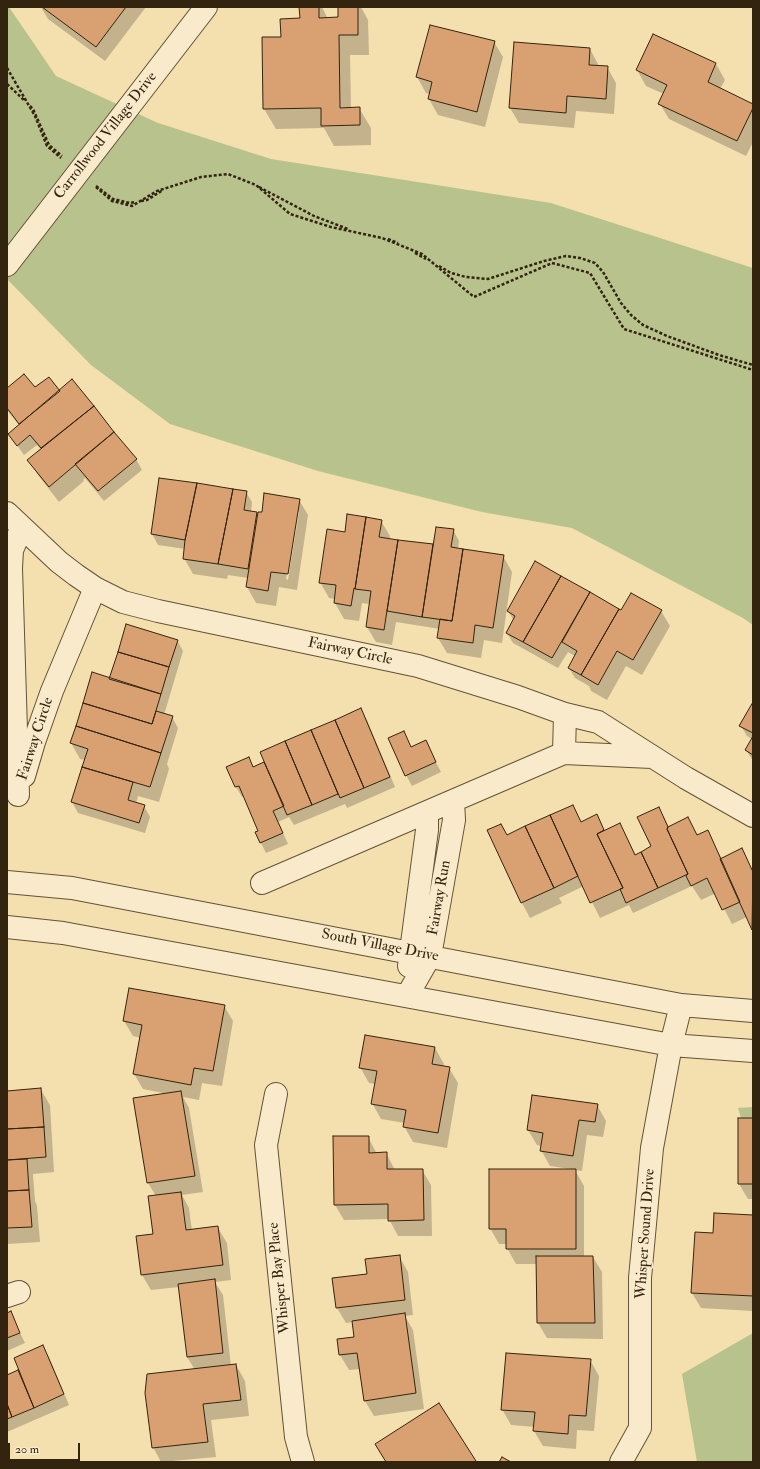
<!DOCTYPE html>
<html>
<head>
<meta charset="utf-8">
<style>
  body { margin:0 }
  #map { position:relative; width:760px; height:1469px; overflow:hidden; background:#f4dfae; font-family:"IM FELL Double Pica",serif }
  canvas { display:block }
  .frame { position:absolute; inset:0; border:8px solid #33240f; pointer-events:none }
  .scale { position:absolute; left:8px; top:1443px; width:72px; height:18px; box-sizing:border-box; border:2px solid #33240f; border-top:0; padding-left:5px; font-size:12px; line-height:14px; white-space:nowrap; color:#33240f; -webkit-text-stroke:3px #f8eaca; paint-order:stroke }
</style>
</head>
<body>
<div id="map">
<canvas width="760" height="1469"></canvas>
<div class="frame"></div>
<div class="scale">20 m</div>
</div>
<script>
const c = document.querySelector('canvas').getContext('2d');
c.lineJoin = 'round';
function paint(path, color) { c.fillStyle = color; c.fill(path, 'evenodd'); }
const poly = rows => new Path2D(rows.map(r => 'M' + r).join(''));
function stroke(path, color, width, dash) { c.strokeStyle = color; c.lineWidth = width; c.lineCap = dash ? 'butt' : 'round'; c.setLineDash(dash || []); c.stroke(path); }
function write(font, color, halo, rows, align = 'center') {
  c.font = font + ' "IM FELL Double Pica",serif'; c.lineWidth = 3.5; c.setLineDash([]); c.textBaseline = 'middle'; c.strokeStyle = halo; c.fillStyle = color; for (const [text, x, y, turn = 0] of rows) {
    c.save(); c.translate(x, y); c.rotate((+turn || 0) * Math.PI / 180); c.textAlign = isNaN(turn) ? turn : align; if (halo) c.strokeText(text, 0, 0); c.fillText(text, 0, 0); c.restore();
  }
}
const green = poly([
  [7,7,9,7,56,76,158,123,271,159,551,203,753,268,753,625,743,618,572,528,482,512,318,471,170,424,91,365,7,279],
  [753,1107,753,1158,738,1108],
  [753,1333,753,1462,697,1462,682,1374]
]);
const shadow = poly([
  [41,7,146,7,105,61,48,19],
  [300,7,322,7,328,19,339,18,339,7,361,7,368,20,369,55,350,55,351,108,359,108,371,128,371,145,334,146,324,128,276,129,264,109,263,38,282,38,301,19],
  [654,35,716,64,725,80,720,89,753,105,753,142,746,156,669,119,660,104,664,94,646,86,637,70],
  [494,42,503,57,485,127,438,115,429,99,430,94,426,93,417,77],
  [590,49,599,66,607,67,616,83,614,114,576,111,574,128,519,123,510,108],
  [72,381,136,459,142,470,104,501,85,478,83,480,84,481,59,502,38,475,29,460,41,450,37,445,24,455,9,434,19,425,7,410,7,390,35,389,59,392],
  [246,492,252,502,251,512,256,513,259,517,263,514,299,500,308,515,297,590,279,587,276,606,256,603,247,587,248,578,228,575,227,579,193,574,184,558,185,549,158,545,152,534],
  [297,512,299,512,288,580,286,579],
  [381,521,390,536,389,540,434,546,453,530,459,541,458,549,503,556,512,572,502,643,484,640,481,658,447,653,438,638,440,629,396,622,392,645,376,642,367,627,370,604,362,603,359,621,344,619,335,603,335,599,329,598,320,582,346,533],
  [536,562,619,610,661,611,670,626,642,675,626,666,607,700,591,691,589,686,575,678,569,668,575,656,568,652,558,668,513,643,507,633,514,621,508,611],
  [177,640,183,651,164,715,172,717,178,728,167,764,169,769,159,802,138,796,136,804,144,806,150,817,145,833,78,813,72,802,85,760,80,759,71,743,110,679],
  [753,704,753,761,746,750,752,739,747,736,741,726],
  [361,710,367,720,395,787,347,808,345,804,294,825,289,817,278,822,288,844,266,853,256,833,260,831,244,796,242,797,236,787,228,767,248,758,254,767,266,762,261,752],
  [403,733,411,748,425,741,441,772,412,786,406,775],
  [573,807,582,823,596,816,605,831,620,824,636,856,653,847,659,808,669,827,688,819,698,836,707,832,722,859,742,850,753,871,753,930,747,917,732,924,716,893,701,900,692,886,633,913,629,905,600,918,584,886,559,898,562,903,530,918,522,903,507,836],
  [224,1006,233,1021,222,1086,202,1083,199,1100,183,1097,189,1108,203,1192,182,1195,189,1208,192,1231,218,1228,227,1243,231,1280,215,1282,223,1295,231,1366,236,1365,245,1381,249,1416,211,1420,216,1457,161,1462,153,1447,195,1370,187,1357,179,1287,151,1290,142,1275,154,1235,156,1196,148,1183,134,1099,168,1094,143,1089,134,1074,141,1038,133,1036,124,1021],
  [435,1048,444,1064,443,1067,449,1068,458,1083,447,1148,413,1142,404,1126,405,1123,381,1119,372,1103,375,1084,369,1083,360,1067],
  [41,1090,50,1105,54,1172,33,1174,35,1201,37,1206,40,1242,7,1244,7,1092],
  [597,1105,606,1121,603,1137,587,1135,582,1171,575,1170,584,1186,584,1257,593,1257,602,1272,603,1339,547,1338,538,1323,538,1264,516,1264,507,1248,507,1244,499,1244,490,1228,570,1169,550,1166,541,1150,542,1146,537,1145,528,1130],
  [739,1119,753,1119,753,1199,748,1199,739,1184],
  [368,1137,377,1154,386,1153,395,1170,422,1170,431,1185,432,1236,398,1236,389,1219,344,1220,335,1205],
  [753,1216,753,1311,701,1308,692,1293,714,1234],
  [399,1256,408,1272,413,1315,405,1316,413,1330,424,1409,374,1416,365,1401,360,1369,349,1370,340,1355,356,1337,353,1322,346,1323,337,1308,368,1275],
  [10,1312,25,1343,7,1351,7,1314],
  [43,1347,49,1357,69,1405,7,1432,7,1376,20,1370],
  [590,1360,599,1376,594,1431,577,1430,576,1449,543,1446,534,1431,535,1427,511,1425,502,1409]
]);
const building = poly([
  [42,7,126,7,96,47,42,7],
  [299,7,319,7,319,18,338,17,338,7,358,7,358,35,339,35,340,108,360,107,360,125,321,126,321,108,263,109,262,37,281,37,280,19,300,18,299,7],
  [430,25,495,41,477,112,428,99,432,82,416,77,430,25],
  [653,34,716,63,708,82,753,104,753,108,737,141,658,104,667,85,636,70,653,34],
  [514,42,590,48,589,65,608,66,606,99,567,96,566,113,509,108,514,42],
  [24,374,35,387,49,377,60,391,19,424,7,408,7,388,24,374],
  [72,379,94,406,41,448,30,435,17,446,8,434,72,379],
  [94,406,114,432,49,487,27,460,94,406],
  [114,432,137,459,98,491,75,464,114,432],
  [159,478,197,483,185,540,151,534,159,478],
  [197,483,233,489,218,564,183,559,185,540,197,483],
  [233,489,247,491,244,510,257,512,248,569,218,564,233,489],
  [264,493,300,499,288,574,271,572,268,591,246,587,258,512,262,512,264,493],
  [347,514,366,517,355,589,354,588,351,606,334,603,336,585,319,583,327,529,345,532,347,514],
  [366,517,382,520,379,537,398,540,384,630,366,627,371,591,355,589,366,517],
  [436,527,454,529,451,547,463,549,452,621,422,617,436,527],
  [398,540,433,544,422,617,387,611,398,540],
  [463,549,504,555,493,628,475,625,473,643,437,638,440,619,452,621,463,549],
  [535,561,561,576,523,642,506,633,515,616,507,611,535,561],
  [561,576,590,592,552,658,523,642,561,576],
  [590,592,619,609,581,675,568,668,577,651,562,642,590,592],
  [631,593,662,610,633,660,617,651,598,685,581,675,619,609,621,610,631,593],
  [126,624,178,640,169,667,118,652,126,624],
  [118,652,169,667,161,694,109,679,118,652],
  [92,672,161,694,152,724,83,703,92,672],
  [753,702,753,733,739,726,753,702],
  [83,703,152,724,156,711,173,716,161,753,76,726,83,703],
  [361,708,390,777,364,788,335,720,361,708],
  [335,720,364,788,340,798,311,730,335,720],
  [76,726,161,753,150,787,82,767,88,749,70,743,76,726],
  [311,730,338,794,312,805,285,741,311,730],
  [404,731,411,747,426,740,436,762,405,776,388,738,404,731],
  [753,736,753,755,745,750,753,736],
  [285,741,312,805,287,815,260,752,285,741],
  [249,757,253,767,264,762,284,806,273,811,283,833,260,843,255,832,258,831,239,786,235,787,226,767,249,757],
  [82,767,133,782,128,800,145,805,139,823,71,802,82,767],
  [573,805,581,822,597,814,604,830,597,834,623,888,590,903,550,815,573,805],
  [659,807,668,827,667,829,688,874,658,888,641,852,651,846,637,817,659,807],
  [550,815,578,876,554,888,525,826,550,815],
  [688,817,697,835,708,830,740,902,722,910,707,878,691,886,686,876,688,874,667,829,668,827,688,817],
  [620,823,635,855,641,852,658,888,626,903,620,889,623,888,597,834,620,823],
  [501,824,507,835,525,826,554,888,521,903,487,830,501,824],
  [742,848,753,872,752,930,720,859,742,848],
  [129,988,225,1005,213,1071,194,1068,191,1085,133,1074,142,1025,123,1021,129,988],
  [365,1035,435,1047,432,1064,450,1067,438,1133,403,1127,406,1110,371,1104,377,1071,359,1068,365,1035],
  [41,1088,44,1127,7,1129,7,1091,41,1088],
  [181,1091,195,1176,147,1183,133,1098,181,1091],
  [532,1095,598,1104,595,1122,579,1120,573,1156,540,1151,543,1133,527,1130,532,1095],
  [738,1118,753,1118,753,1184,738,1184,738,1118],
  [44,1127,46,1157,7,1160,7,1129,44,1127],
  [333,1136,369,1136,369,1153,387,1152,387,1169,423,1169,424,1220,388,1221,388,1204,334,1205,333,1136],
  [27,1159,29,1190,7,1191,7,1160,27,1159],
  [489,1169,576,1169,576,1249,506,1249,506,1229,489,1229,489,1169],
  [29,1190,32,1227,7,1228,7,1191,29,1190],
  [181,1192,186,1230,218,1226,223,1265,141,1275,136,1236,153,1234,148,1196,181,1192],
  [714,1213,753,1215,753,1296,691,1293,695,1232,713,1233,714,1213],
  [400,1255,405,1300,336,1308,332,1278,367,1274,365,1259,400,1255],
  [536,1256,593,1256,595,1323,537,1323,536,1256],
  [215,1279,223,1353,187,1357,178,1284,215,1279],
  [11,1311,20,1333,7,1338,7,1313,11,1311],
  [405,1313,416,1393,364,1401,357,1353,339,1355,337,1339,354,1337,352,1321,405,1313],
  [43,1345,64,1394,34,1408,14,1358,43,1345],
  [506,1353,591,1359,586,1416,569,1415,568,1434,533,1431,535,1412,501,1410,506,1353],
  [236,1364,241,1400,203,1404,208,1442,152,1448,145,1393,147,1374,236,1364],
  [18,1370,34,1408,12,1417,7,1404,7,1375,18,1370],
  [439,1403,476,1461,474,1462,386,1462,375,1444,439,1403],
  [7,1404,12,1417,7,1419,7,1404],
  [502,1457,511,1462,499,1462,502,1457]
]);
const path = poly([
  [7,68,35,116,47,146,61,158],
  [7,84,25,101],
  [30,106,33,109,49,145,62,156],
  [96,186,113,199,130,203,136,202],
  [96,187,112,201,132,206,157,191,201,177,228,174,256,185,290,214,331,227,382,238,422,254,474,297,552,263,590,273,624,329,753,370],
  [259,187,314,216,348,229],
  [141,201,147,200,163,190],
  [388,239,398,243],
  [415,253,426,259],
  [439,266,451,273,466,277,488,279,544,261,566,256,580,258,595,263,603,272,621,303,631,315,643,325,667,336,719,355,753,365]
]);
const minor = poly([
  [7,265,206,7],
  [7,513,59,562,76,575,95,588,123,602,158,611,418,666,518,697,565,714,598,722,686,778,753,816],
  [564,753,565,714],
  [24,776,34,742,52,691,95,588],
  [18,795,11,568,12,550,22,527],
  [7,882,72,888,681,1005,753,1011],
  [262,883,564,753,652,757],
  [7,927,63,933,671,1045,753,1051],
  [409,966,427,830,427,813],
  [407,996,430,956,454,820,453,801],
  [276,1094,266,1145,296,1437,303,1462],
  [7,1296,19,1292],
  [621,1462,640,1428,640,1278,652,1148,671,1045,681,1005]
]);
const streetNames = [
  ["Carrollwood Village Drive",106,136,-52],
  ["Fairway Circle",350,652,12],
  ["Fairway Circle",36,739,-72],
  ["Fairway Run",440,898,-80],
  ["South Village Drive",380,946,11],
  ["Whisper Sound Drive",646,1234,-86],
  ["Whisper Bay Place",280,1278,-96]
];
paint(green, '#b8c28d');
paint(shadow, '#0003');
paint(building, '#d9a071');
stroke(building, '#33240f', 1);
stroke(minor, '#635337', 24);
stroke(path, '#33240f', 2.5, [3, 2]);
stroke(minor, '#f8eaca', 22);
write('15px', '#33240f', '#f8eaca', streetNames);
</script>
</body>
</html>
